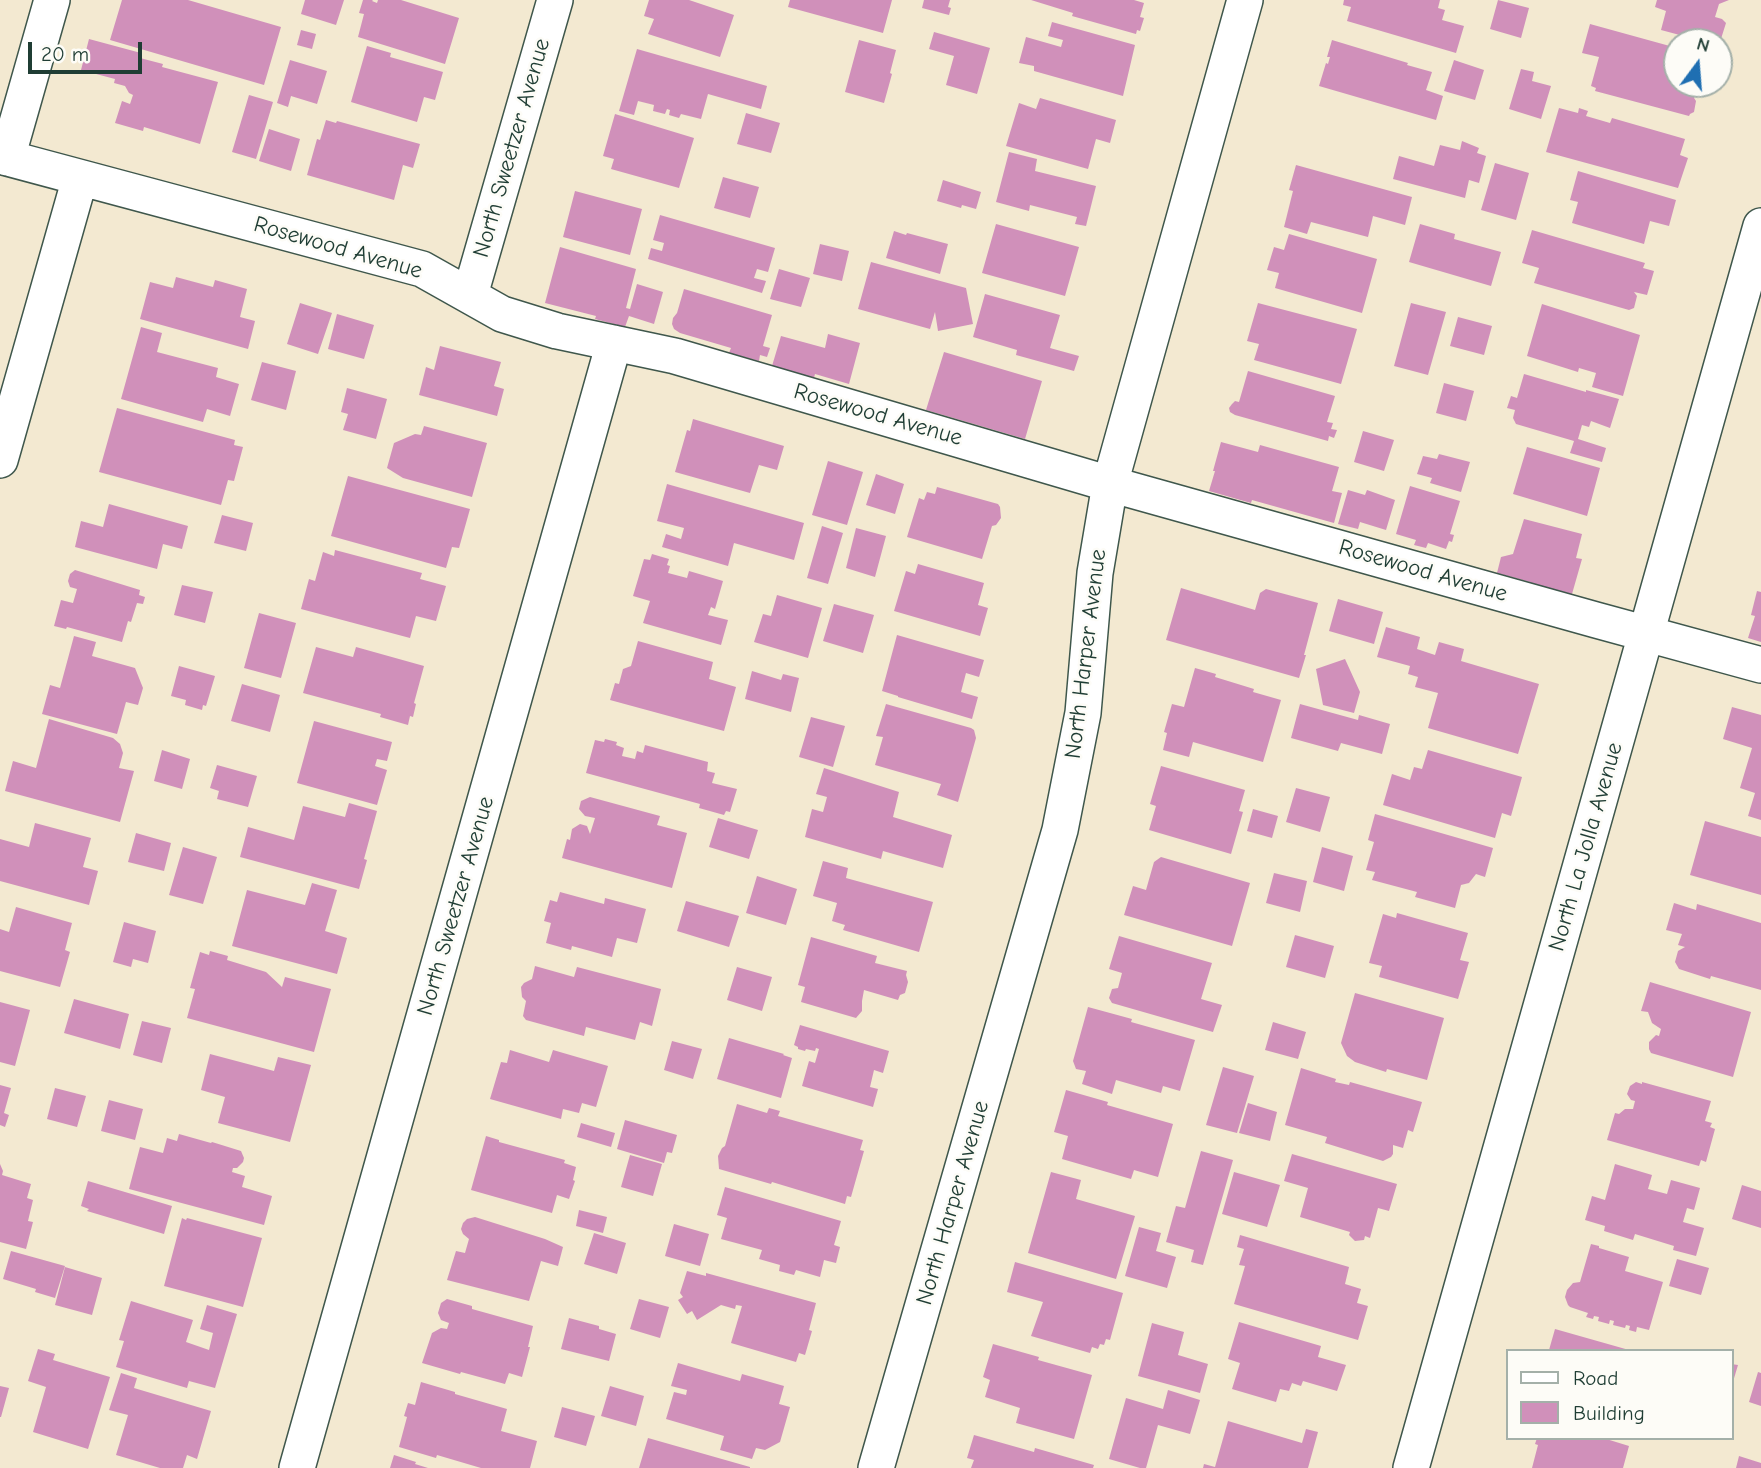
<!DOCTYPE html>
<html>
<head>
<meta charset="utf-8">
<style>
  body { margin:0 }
  #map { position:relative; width:1761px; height:1468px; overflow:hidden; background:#f3e9d1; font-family:"Comic Neue",sans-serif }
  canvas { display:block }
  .legend { position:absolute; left:1506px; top:1349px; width:228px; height:91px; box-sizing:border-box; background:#fdfcf7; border:2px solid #a4b0a9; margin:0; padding:9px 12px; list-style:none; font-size:21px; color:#1f3d34 }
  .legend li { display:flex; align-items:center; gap:14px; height:35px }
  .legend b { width:35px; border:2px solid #a4b0a9 }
  .north { position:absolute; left:1663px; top:28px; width:70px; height:70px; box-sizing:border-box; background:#fdfcf7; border:2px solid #a4b0a9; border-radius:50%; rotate:16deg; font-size:19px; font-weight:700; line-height:28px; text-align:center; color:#1f3d34 }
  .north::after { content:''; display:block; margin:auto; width:24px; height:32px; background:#1f6fb2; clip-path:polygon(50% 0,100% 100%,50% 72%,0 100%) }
  .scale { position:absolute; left:28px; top:42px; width:114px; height:32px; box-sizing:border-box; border:4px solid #1f3d34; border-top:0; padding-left:9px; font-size:21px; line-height:24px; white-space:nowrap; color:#1f3d34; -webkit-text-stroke:5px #fdfcf7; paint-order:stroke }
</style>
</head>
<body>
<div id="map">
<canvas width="1761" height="1468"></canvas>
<ul class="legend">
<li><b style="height:9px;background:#fff"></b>Road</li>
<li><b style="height:19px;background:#d090ba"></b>Building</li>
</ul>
<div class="north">N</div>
<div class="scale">20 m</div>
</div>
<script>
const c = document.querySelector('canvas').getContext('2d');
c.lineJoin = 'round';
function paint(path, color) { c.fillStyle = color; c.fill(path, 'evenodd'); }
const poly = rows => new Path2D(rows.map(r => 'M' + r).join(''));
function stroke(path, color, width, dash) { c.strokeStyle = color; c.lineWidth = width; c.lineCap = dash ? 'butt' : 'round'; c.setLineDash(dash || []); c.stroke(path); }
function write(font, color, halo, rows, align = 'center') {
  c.font = font + ' "Comic Neue",sans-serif'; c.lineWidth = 5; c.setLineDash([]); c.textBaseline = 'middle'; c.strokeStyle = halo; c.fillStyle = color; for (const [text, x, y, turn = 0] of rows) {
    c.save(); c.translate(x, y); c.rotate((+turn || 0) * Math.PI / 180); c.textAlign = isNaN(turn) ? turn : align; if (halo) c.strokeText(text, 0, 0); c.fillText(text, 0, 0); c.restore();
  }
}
const building = poly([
  [122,0,188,0,281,27,264,85,110,40],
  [305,0,344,0,336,25,301,14],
  [363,0,373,0,372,1,377,3,378,0,401,0,459,18,445,64,358,37,364,14,359,13],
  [649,0,689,0,734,15,720,57,648,34,654,19,644,16],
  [790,0,892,0,883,33,788,7],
  [924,0,950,0,948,7,951,8,949,15,922,8],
  [1031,0,1134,0,1144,3,1140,17,1144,18,1140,31,1137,30,1136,34,1072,16,1073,13],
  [1344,0,1440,0,1438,8,1445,10,1442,20,1464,26,1456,53,1347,21,1351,7,1343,5],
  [1498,0,1529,8,1521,38,1490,29],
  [1657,0,1729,0,1719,4,1715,17,1722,19,1726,23,1720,42,1706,42,1661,30,1666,11,1655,7],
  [1052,22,1135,45,1123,96,1034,71,1034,66,1019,63,1026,37,1061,47,1063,40,1048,36],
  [1590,24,1677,48,1677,84,1710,84,1707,96,1696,93,1694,98,1696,101,1694,112,1690,114,1689,116,1595,91,1596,88,1591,86,1599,57,1582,53],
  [301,30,316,34,312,49,297,45],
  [934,32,990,48,977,94,946,85,954,56,929,49],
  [89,39,141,53,140,58,163,64,162,67,218,82,200,144,144,127,143,131,115,123,122,101,130,104,133,95,129,93,125,86,114,83,115,79,81,70],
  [859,40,896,50,890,73,892,74,884,103,845,92],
  [1332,40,1408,63,1407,65,1432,72,1426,90,1443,96,1436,120,1319,86,1326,63,1328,64,1330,57,1327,57],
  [367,46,391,53,390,57,443,72,435,100,424,97,417,122,351,102],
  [637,49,767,86,761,109,708,94,701,119,681,114,679,118,669,115,670,110,667,109,665,114,653,111,654,105,638,101,634,115,619,111],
  [290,60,327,71,317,104,291,96,288,107,277,103],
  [1454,60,1484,70,1475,100,1444,91],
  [1521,69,1534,72,1532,81,1551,86,1541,119,1509,109],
  [249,95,273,102,256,159,232,152],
  [1040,98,1116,120,1110,143,1096,139,1088,169,1006,146,1019,103,1036,109],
  [1559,108,1578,113,1579,108,1588,111,1586,116,1610,123,1612,118,1685,139,1680,155,1688,158,1678,188,1546,152],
  [746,113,780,123,771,153,737,144],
  [615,114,694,138,679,188,611,169,614,159,603,156],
  [326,120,336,123,337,121,420,144,413,168,403,165,394,200,307,175,317,139,320,140],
  [269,129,300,139,291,171,259,161],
  [1462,141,1479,148,1477,153,1486,156,1479,183,1469,180,1465,198,1393,179,1399,156,1434,166,1440,145,1460,150],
  [1009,152,1037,159,1035,171,1096,186,1086,226,1075,224,1077,217,1030,205,1029,211,996,202],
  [1495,163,1529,173,1516,220,1481,210],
  [1296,165,1412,197,1405,225,1373,216,1368,237,1311,222,1307,234,1284,227,1293,191,1289,190],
  [1578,171,1676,200,1669,226,1650,221,1644,244,1572,223,1578,202,1570,200],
  [723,177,759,187,750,218,714,208],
  [943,180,981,192,976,209,962,205,961,208,937,201],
  [575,191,642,209,630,255,563,237],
  [660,215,775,248,768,272,757,269,754,278,766,281,762,293,648,259,651,248,662,251,664,243,653,240],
  [996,224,1079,247,1065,296,982,273],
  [1420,224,1455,234,1454,239,1501,252,1491,286,1409,262],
  [1532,230,1645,263,1643,268,1654,271,1647,295,1634,292,1637,296,1634,308,1629,310,1534,283,1539,268,1522,263],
  [894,231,906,235,907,233,948,244,940,274,886,258],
  [1289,234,1377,259,1362,313,1275,288,1279,273,1267,270,1274,247,1284,250],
  [820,244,849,251,842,281,813,274],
  [560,247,636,269,626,308,630,309,637,284,663,292,654,324,629,316,625,327,595,319,596,316,545,303],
  [871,262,966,288,973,324,938,331,935,312,930,329,858,309],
  [779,269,810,278,801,307,770,299],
  [176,277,213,287,215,280,247,289,240,317,255,321,248,349,140,319,150,282,173,288],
  [684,289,772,315,763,346,770,348,767,357,760,355,759,361,729,353,731,348,680,333,674,329,672,324,673,318,677,313],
  [985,294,1060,315,1050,348,1079,356,1074,371,1016,355,1017,350,973,337],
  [300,303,332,313,318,354,287,344],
  [1258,303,1357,329,1341,384,1254,360,1259,344,1247,341],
  [1411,303,1446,312,1428,375,1394,366],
  [1542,304,1640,335,1623,396,1592,387,1596,373,1579,368,1578,372,1527,356],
  [337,314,374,325,364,359,328,349],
  [1458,317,1492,326,1484,355,1450,346],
  [141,327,162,333,157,352,218,368,216,377,239,384,230,416,207,409,203,422,121,399],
  [828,334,860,343,849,384,815,374,814,378,772,366,781,336,825,348],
  [440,346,501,362,494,386,504,389,497,416,419,395,426,367,434,370],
  [944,352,1042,381,1025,439,926,410],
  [262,362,296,371,286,410,251,400],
  [1248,371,1335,396,1327,422,1333,423,1331,429,1337,430,1334,438,1329,436,1328,441,1235,415,1230,412,1229,408,1232,404,1235,401,1239,402],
  [1524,374,1586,392,1586,390,1619,399,1610,428,1591,421,1589,427,1582,425,1578,439,1606,448,1602,462,1570,453,1574,441,1516,424,1513,418,1515,410,1507,408,1511,396,1517,398],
  [1444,383,1474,391,1466,421,1436,413],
  [347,388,387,399,376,439,343,430,348,414,341,412],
  [117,408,235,440,234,445,243,447,234,481,228,480,221,505,99,472],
  [693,419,784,446,777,470,759,465,750,493,675,472,687,430,690,431],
  [424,426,487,443,472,497,403,478,387,468,394,443,415,434,421,435],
  [1363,431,1394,440,1384,471,1354,462],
  [1221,442,1258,452,1260,445,1339,467,1332,491,1342,493,1334,523,1252,500,1251,503,1209,491,1215,471,1213,471],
  [1527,447,1600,468,1587,516,1513,494],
  [1439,454,1470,462,1461,492,1430,483,1432,478,1417,474,1423,456,1437,459],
  [828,461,863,472,847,525,812,515],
  [876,474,904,484,895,514,866,505],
  [348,476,470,509,459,548,452,547,446,568,331,536],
  [667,484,804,523,794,560,734,543,728,566,662,547,666,534,681,539,684,528,657,521],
  [1410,486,1460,501,1450,534,1454,535,1452,542,1449,541,1446,549,1428,543,1426,548,1414,545,1416,540,1396,534],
  [937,487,998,504,1000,507,1001,518,996,525,992,526,982,559,907,537,919,498,924,500,927,492,935,494],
  [1348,490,1365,495,1367,490,1395,500,1386,530,1360,522,1358,529,1338,524],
  [109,504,188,526,182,549,163,544,157,569,75,547,81,521,103,527],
  [222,515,253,523,246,551,214,543],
  [1524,519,1582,534,1576,558,1582,559,1572,594,1538,585,1537,589,1529,587,1530,582,1497,573,1501,557,1513,554],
  [822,526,843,533,828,584,807,578],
  [856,528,886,536,875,577,846,568],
  [335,550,422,573,420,579,446,586,436,621,416,616,410,638,301,609,309,579,315,581,323,552,334,556],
  [652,554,669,559,667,565,670,566,668,573,687,578,689,571,723,581,715,609,711,607,708,615,728,620,721,645,643,623,650,601,633,596,644,559,650,560],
  [918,564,984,583,978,605,988,608,980,636,894,611,906,571,915,574],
  [75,570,140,590,139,595,145,597,143,604,137,603,131,622,128,621,122,642,67,627,66,629,54,626,61,600,73,603,77,589,70,587,68,581,70,574],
  [182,585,213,592,205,623,174,615],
  [1181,588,1255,610,1260,593,1266,589,1318,603,1304,655,1306,655,1299,678,1166,640],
  [1757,591,1761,592,1761,642,1748,638,1755,616,1751,615],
  [777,595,822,608,808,658,754,642,763,614,771,616],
  [1338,599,1383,612,1374,644,1329,631],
  [834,604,874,615,863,653,823,641],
  [259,613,296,623,281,678,244,668],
  [1386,627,1420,637,1417,649,1435,655,1439,642,1464,649,1461,661,1539,684,1518,754,1428,728,1438,693,1415,687,1418,677,1408,674,1410,666,1377,657],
  [897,635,984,660,979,677,966,673,961,692,978,697,972,719,898,697,898,696,882,691],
  [74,636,96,642,92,656,135,668,143,688,138,705,126,702,117,734,42,714,50,685,60,688],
  [638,641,713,662,709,679,736,687,724,731,610,700,615,683,619,684,623,669,631,666],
  [316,647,353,657,356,647,424,666,414,703,416,704,413,717,410,716,408,725,380,717,381,714,303,693],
  [1345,659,1360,692,1354,713,1323,705,1316,669],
  [179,666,215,676,206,706,203,705,202,710,185,705,186,700,171,696],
  [1195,668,1216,674,1215,677,1254,689,1253,692,1281,700,1263,762,1193,742,1189,757,1163,750,1167,733,1164,732,1172,704,1184,707],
  [752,671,781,680,783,674,799,678,791,712,745,699],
  [242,684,280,695,270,732,231,721],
  [886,704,971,728,974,730,976,738,958,802,937,795,941,784,875,765,883,737,876,736],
  [1300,704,1358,720,1359,715,1390,724,1382,754,1341,743,1338,751,1291,738],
  [1732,707,1761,715,1761,820,1748,816,1755,793,1740,788,1752,748,1723,739],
  [811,717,845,726,833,767,799,757],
  [49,719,113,738,120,744,123,753,119,768,134,771,120,822,5,791,13,761,36,768],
  [314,721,392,742,387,761,377,759,375,766,387,770,377,805,297,783],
  [605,739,617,742,616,745,624,748,622,756,635,759,637,751,643,753,645,745,708,762,707,771,715,773,712,783,737,789,730,812,726,811,724,815,699,808,700,804,586,773,595,740,604,742],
  [162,750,190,759,182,789,154,781],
  [1428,750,1522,777,1511,816,1502,813,1495,838,1383,805,1392,774,1410,780,1414,767,1422,769],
  [217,765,257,776,248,807,217,799,219,791,210,788],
  [1161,766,1245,790,1239,811,1243,812,1231,854,1149,830,1156,806,1150,804],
  [824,768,899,792,893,817,952,835,943,868,883,851,881,859,805,837,812,809,823,812,827,797,816,794],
  [1296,788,1330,797,1320,832,1286,822],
  [590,797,660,816,657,825,687,833,672,888,562,858,567,839,570,840,572,829,580,824,587,826,590,834,595,818,585,816,579,809,581,801],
  [349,803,377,811,364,859,367,860,359,889,240,857,248,827,294,840,303,806,345,817],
  [1253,809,1278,816,1272,838,1247,831],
  [1375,814,1493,848,1485,877,1476,874,1469,883,1461,885,1455,908,1415,897,1417,892,1372,880,1375,872,1366,870,1374,842,1368,840],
  [718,818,758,830,749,859,709,847],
  [1705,821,1761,837,1761,895,1690,875],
  [35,823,91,838,83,867,98,871,89,905,0,881,0,839,29,847],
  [136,833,171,843,164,871,128,862],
  [183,847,217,857,203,904,169,895],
  [1322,847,1353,856,1344,891,1313,882],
  [1161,857,1250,883,1232,946,1124,915,1133,886,1146,890,1154,862],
  [823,861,848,868,846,878,933,902,919,952,843,930,845,925,832,921,837,903,813,896],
  [1274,873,1307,881,1300,912,1266,903],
  [757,876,797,889,786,925,746,913],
  [312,883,337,890,325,931,347,938,337,974,232,946,247,890,305,905],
  [560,892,604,904,605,898,646,909,637,943,617,938,612,957,572,946,571,950,546,943,551,923,544,921,550,900,557,902],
  [686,901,739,916,729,947,677,931],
  [1674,903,1696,910,1697,904,1761,923,1761,990,1711,976,1710,979,1679,969,1675,962,1678,951,1685,947,1678,945,1682,934,1666,930],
  [16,907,72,923,65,950,70,952,60,987,0,971,0,929,9,932],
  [1397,913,1468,933,1460,960,1469,962,1458,999,1379,977,1382,966,1369,963,1383,914,1396,918],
  [124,922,156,931,148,963,133,959,131,967,113,962],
  [1295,935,1334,946,1325,978,1286,967],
  [1119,936,1212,963,1201,999,1222,1005,1213,1032,1112,1003,1109,998,1112,989,1118,988,1122,973,1109,969],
  [811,937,877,956,875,963,907,971,906,975,908,982,905,993,900,995,898,1000,864,990,862,1001,862,1011,856,1018,801,1002,805,987,798,985],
  [210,951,228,956,227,960,266,972,282,987,285,977,331,989,314,1052,187,1018,195,989,190,988,200,952,209,955],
  [535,966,574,977,577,967,661,989,652,1026,640,1022,635,1040,586,1027,584,1036,526,1020,523,1016,526,1001,522,997,521,987,524,983,532,979],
  [737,967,772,977,762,1011,727,1000],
  [1650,982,1751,1012,1733,1077,1651,1053,1649,1049,1649,1042,1656,1035,1659,1036,1661,1029,1652,1023,1648,1012,1641,1011],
  [1355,993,1444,1018,1427,1080,1387,1069,1386,1072,1355,1062,1347,1056,1341,1043],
  [74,999,129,1014,120,1049,64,1033],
  [0,1002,30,1010,15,1066,0,1062],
  [1088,1007,1132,1019,1131,1022,1195,1040,1180,1091,1163,1086,1161,1093,1116,1080,1112,1094,1082,1084,1086,1071,1076,1069,1073,1061],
  [142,1021,171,1028,162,1063,133,1055],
  [1273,1022,1306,1032,1298,1059,1265,1050],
  [800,1025,889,1051,883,1073,874,1070,870,1087,878,1089,873,1107,802,1086,809,1061,815,1063,819,1049,816,1048,815,1051,806,1049,805,1051,798,1049,798,1047,794,1045],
  [729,1038,784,1054,783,1055,792,1058,781,1098,717,1079],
  [672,1041,702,1049,693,1079,664,1070],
  [510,1050,549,1062,553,1050,608,1066,596,1107,582,1103,579,1113,563,1109,561,1119,490,1099,501,1062,507,1063],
  [210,1054,274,1071,278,1057,311,1065,290,1142,218,1123,225,1097,201,1090],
  [1223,1067,1254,1076,1237,1133,1206,1125],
  [1301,1068,1336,1079,1335,1082,1349,1085,1350,1082,1422,1102,1413,1132,1408,1130,1403,1148,1393,1145,1393,1154,1391,1157,1383,1161,1325,1143,1327,1137,1285,1125],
  [1636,1082,1642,1084,1642,1082,1711,1101,1705,1121,1712,1123,1710,1127,1715,1129,1706,1162,1701,1160,1699,1166,1607,1140,1615,1113,1619,1114,1625,1109,1633,1109,1635,1101,1631,1100,1627,1094,1630,1086],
  [0,1085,11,1088,4,1113,9,1115,5,1127,0,1125],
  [55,1088,86,1096,77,1127,47,1119],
  [1066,1090,1108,1102,1107,1105,1173,1124,1158,1177,1134,1170,1131,1179,1062,1159,1068,1136,1054,1132],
  [109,1100,143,1109,135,1140,101,1131],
  [1248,1103,1277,1112,1270,1141,1239,1133],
  [737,1104,767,1113,769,1108,780,1111,778,1116,863,1140,860,1150,864,1151,851,1197,847,1196,845,1204,772,1182,771,1184,719,1169,718,1156,722,1148,725,1146],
  [625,1120,677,1135,672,1153,667,1152,664,1163,617,1149],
  [581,1123,615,1133,611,1147,577,1137],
  [179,1134,211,1143,212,1142,241,1151,244,1158,243,1162,237,1168,233,1168,232,1172,245,1176,242,1187,272,1196,264,1225,129,1189,140,1147,163,1153,167,1138,177,1141],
  [486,1136,499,1140,499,1142,565,1160,564,1163,576,1167,573,1180,575,1181,569,1199,557,1195,552,1213,471,1190],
  [1201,1151,1233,1160,1203,1265,1191,1262,1194,1250,1166,1242,1176,1206,1185,1208],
  [1292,1154,1397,1184,1389,1211,1378,1208,1370,1238,1365,1236,1364,1240,1355,1241,1349,1235,1350,1232,1300,1217,1308,1188,1284,1181],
  [630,1155,662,1164,653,1196,621,1187],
  [0,1164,3,1171,2,1175,31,1184,27,1198,33,1200,28,1221,33,1222,26,1249,0,1242],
  [1615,1164,1652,1175,1648,1189,1667,1194,1671,1180,1700,1188,1694,1210,1687,1208,1683,1222,1704,1228,1696,1256,1673,1250,1674,1246,1635,1234,1633,1240,1604,1231,1605,1226,1585,1220,1592,1196,1605,1200],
  [1051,1172,1081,1180,1076,1199,1135,1216,1116,1279,1028,1253],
  [1234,1172,1280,1185,1267,1227,1222,1214],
  [88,1181,172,1206,164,1234,87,1211,89,1209,81,1206],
  [1742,1185,1761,1191,1761,1228,1732,1219],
  [725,1187,841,1221,834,1245,840,1247,836,1263,824,1260,820,1277,796,1270,794,1275,779,1271,780,1265,759,1259,762,1250,721,1239,727,1218,717,1215],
  [579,1210,607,1217,603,1233,576,1226],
  [475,1217,545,1239,563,1247,558,1266,541,1261,529,1301,447,1280,456,1251,465,1253,469,1239,463,1234,461,1229,463,1223,467,1219],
  [182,1218,186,1220,187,1218,262,1238,243,1307,164,1286],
  [674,1224,709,1234,700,1266,665,1256],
  [1139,1227,1161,1233,1156,1251,1176,1257,1167,1288,1125,1276],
  [594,1233,626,1243,617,1274,584,1264],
  [1240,1235,1349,1267,1345,1284,1361,1289,1357,1303,1368,1306,1358,1340,1234,1304,1245,1266,1239,1265,1244,1249,1237,1247],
  [1591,1244,1599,1246,1599,1248,1629,1257,1625,1271,1663,1282,1649,1330,1637,1327,1636,1332,1629,1330,1630,1326,1626,1325,1625,1328,1613,1325,1614,1321,1610,1320,1609,1324,1598,1321,1599,1317,1594,1316,1593,1319,1586,1317,1588,1313,1570,1307,1568,1305,1565,1297,1567,1290,1573,1283,1580,1282],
  [11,1251,65,1266,55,1298,35,1292,36,1289,3,1279],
  [1677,1259,1709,1268,1701,1295,1669,1286],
  [1015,1262,1123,1293,1110,1340,1106,1339,1104,1345,1100,1344,1098,1349,1092,1347,1090,1353,1031,1336,1043,1302,1007,1292],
  [65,1267,102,1278,92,1315,55,1305],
  [687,1271,706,1276,706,1273,816,1303,809,1330,812,1331,805,1355,799,1353,796,1362,731,1343,742,1306,736,1305,735,1309,721,1305,697,1320,692,1311,687,1314,678,1300,683,1297,680,1293],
  [447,1299,472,1306,472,1309,533,1326,528,1347,530,1347,522,1377,509,1373,505,1384,461,1372,460,1374,422,1363,432,1333,441,1328,447,1329,449,1323,441,1320,438,1313,441,1303],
  [639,1299,669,1307,660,1338,630,1329],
  [131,1301,193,1320,186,1342,209,1350,213,1333,200,1329,207,1305,237,1314,215,1388,189,1381,187,1388,116,1367,124,1341,119,1340],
  [569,1318,599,1326,599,1329,616,1334,609,1361,561,1349],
  [1239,1322,1321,1346,1318,1357,1346,1365,1337,1391,1303,1381,1301,1386,1292,1383,1289,1391,1280,1389,1276,1402,1232,1389,1240,1363,1228,1359],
  [1152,1323,1184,1332,1178,1355,1208,1364,1200,1393,1138,1376],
  [1555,1329,1629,1350,1629,1351,1549,1350],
  [993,1344,1039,1357,1038,1360,1092,1375,1074,1439,1016,1423,1020,1408,985,1397,990,1380,983,1377],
  [38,1349,55,1354,53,1360,110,1377,88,1449,33,1432,46,1387,28,1381],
  [678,1363,740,1381,742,1374,784,1386,779,1404,790,1407,780,1442,765,1450,756,1448,752,1459,720,1450,724,1436,666,1419,674,1392,686,1395,687,1390,671,1386],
  [1731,1364,1738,1365,1732,1385,1731,1385],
  [1758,1372,1761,1373,1761,1406,1749,1402],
  [121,1373,137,1378,134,1388,211,1411,197,1459,187,1455,183,1468,160,1468,116,1455,128,1415,109,1410],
  [421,1382,455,1392,455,1394,507,1409,501,1431,537,1441,530,1468,481,1468,437,1455,436,1458,399,1447,407,1417,404,1416,408,1403,415,1405],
  [0,1386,9,1388,1,1417,0,1417],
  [610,1386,644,1396,636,1426,601,1416],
  [1168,1390,1200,1400,1190,1434,1158,1425,1146,1468,1140,1468,1109,1459,1126,1398,1163,1409],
  [562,1407,595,1416,586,1446,554,1437],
  [1228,1421,1302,1443,1306,1429,1318,1432,1308,1468,1203,1468,1204,1464,1215,1467],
  [974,1435,1034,1452,1035,1448,1094,1465,1093,1468,971,1468,974,1460,967,1458],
  [648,1438,750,1467,750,1468,639,1468],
  [1537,1438,1603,1438,1629,1446,1623,1468,1532,1468,1538,1445,1535,1444],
  [394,1455,416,1462,415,1464,428,1468,390,1468],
  [1739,1456,1761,1463,1761,1468,1736,1468]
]);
const minor = poly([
  [0,156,422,269,502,314,557,331,675,356,1110,484,1596,620,1761,665],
  [7,158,52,0],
  [470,295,555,0],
  [0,460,80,178],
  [297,1468,614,343],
  [876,1468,1060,830,1083,713,1095,573,1110,484,1245,0],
  [1411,1468,1761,226]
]);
const streetNames = [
  ["North Sweetzer Avenue",512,148,-74],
  ["Rosewood Avenue",338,248,16],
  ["Rosewood Avenue",878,415,16],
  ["Rosewood Avenue",1423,571,16],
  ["North Harper Avenue",1086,654,-83],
  ["North La Jolla Avenue",1586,847,-74],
  ["North Sweetzer Avenue",456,906,-74],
  ["North Harper Avenue",953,1203,-74]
];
paint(building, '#d090ba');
stroke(minor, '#3f574c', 38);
stroke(minor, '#fff', 35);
write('23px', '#1f3d34', '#fdfcf7', streetNames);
</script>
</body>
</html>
